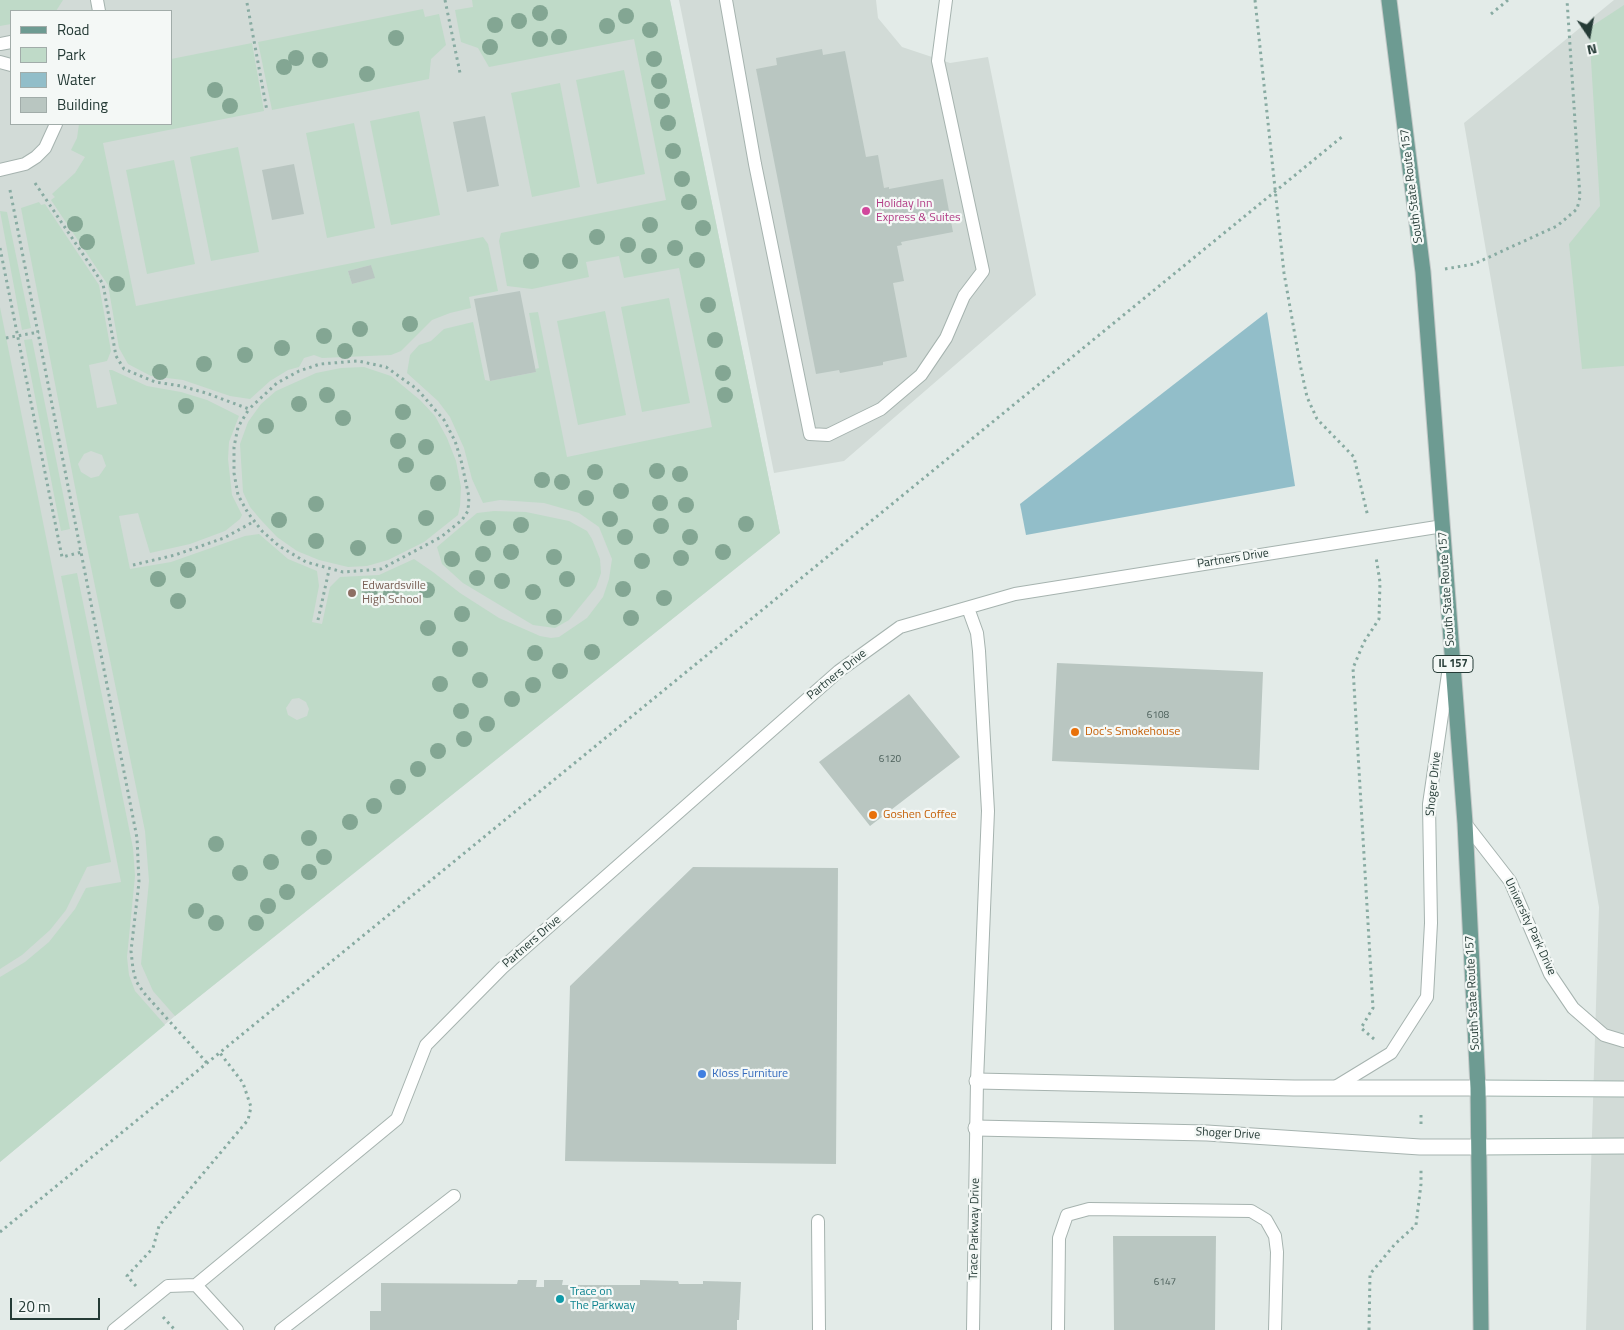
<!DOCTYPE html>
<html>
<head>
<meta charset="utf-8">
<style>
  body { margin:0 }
  #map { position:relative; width:1624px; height:1330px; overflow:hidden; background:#e3ebe8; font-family:"Titillium Web",sans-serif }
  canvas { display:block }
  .legend { position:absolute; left:10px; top:10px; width:162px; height:115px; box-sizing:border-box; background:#f4f8f6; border:1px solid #a1aca9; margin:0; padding:6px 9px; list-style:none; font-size:15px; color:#253b36 }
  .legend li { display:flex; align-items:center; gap:10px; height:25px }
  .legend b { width:25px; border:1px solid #a1aca9 }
  .north { position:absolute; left:1564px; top:10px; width:50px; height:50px; -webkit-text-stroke:4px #f4f8f6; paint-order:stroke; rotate:168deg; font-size:14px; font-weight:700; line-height:20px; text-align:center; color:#253b36 }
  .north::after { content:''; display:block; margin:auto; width:18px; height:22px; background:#253b36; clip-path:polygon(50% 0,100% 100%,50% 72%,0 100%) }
  .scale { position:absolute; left:10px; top:1298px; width:90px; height:22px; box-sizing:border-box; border:2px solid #253b36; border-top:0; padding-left:6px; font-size:15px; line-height:18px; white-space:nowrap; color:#253b36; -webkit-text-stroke:4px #f4f8f6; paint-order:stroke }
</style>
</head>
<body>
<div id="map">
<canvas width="1624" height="1330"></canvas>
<ul class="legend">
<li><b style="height:6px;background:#6d9b92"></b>Road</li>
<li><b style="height:14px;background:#bfdac8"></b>Park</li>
<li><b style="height:14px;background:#92bec9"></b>Water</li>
<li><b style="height:14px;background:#b9c6c1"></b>Building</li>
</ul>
<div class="north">N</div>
<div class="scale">20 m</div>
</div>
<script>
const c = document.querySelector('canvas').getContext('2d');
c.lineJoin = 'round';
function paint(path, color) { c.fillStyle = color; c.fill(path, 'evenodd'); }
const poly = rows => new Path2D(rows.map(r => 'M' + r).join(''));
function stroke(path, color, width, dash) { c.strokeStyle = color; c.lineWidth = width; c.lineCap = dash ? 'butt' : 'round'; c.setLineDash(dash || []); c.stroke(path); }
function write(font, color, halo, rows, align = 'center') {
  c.font = font + ' "Titillium Web",sans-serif'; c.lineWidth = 4.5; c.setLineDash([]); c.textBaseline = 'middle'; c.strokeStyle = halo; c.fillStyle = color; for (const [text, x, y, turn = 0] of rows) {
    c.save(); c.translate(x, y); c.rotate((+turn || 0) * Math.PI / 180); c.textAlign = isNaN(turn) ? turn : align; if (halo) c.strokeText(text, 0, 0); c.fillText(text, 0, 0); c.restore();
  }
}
const built = poly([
  [0,0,670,0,780,533,175,1016,0,1162],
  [11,11,171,11,171,124,11,124],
  [679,0,876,0,878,18,902,47,950,63,988,57,1036,295,844,461,774,473],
  [1614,0,1624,0,1624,1330,1586,1330,1599,907,1464,123]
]);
const green = poly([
  [0,0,63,0,56,11,11,11,11,24,0,26],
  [472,0,670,0,780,533,175,1016,153,991,141,964,149,881,145,831,80,513,21,208,39,202,41,205,45,204,99,285,111,351,107,361,89,365,97,408,117,404,109,370,112,370,147,386,181,392,207,400,239,416,229,442,228,459,232,495,242,515,240,519,225,531,190,544,150,553,138,513,119,516,130,569,171,562,245,536,259,534,288,559,317,571,319,586,312,622,322,624,330,587,340,577,379,575,414,559,433,572,460,593,499,618,540,636,551,638,559,637,587,618,603,597,609,579,612,559,599,527,579,513,544,503,500,500,483,503,472,479,464,448,450,417,438,401,407,373,410,355,419,345,431,341,444,329,473,322,485,380,490,381,536,372,535,369,539,368,529,313,538,312,567,457,712,427,679,268,624,278,619,256,586,262,589,277,532,289,507,286,499,241,501,233,666,200,634,39,489,67,478,48,461,42,455,10,473,7],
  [91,451,102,455,106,466,99,476,91,478,81,472,78,464,84,454],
  [299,698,306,702,309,709,307,716,297,720,288,715,286,708,292,699],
  [1624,5,1624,366,1582,369,1569,244,1600,206,1589,28],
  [423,9,425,17,439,14,446,45,431,59,429,79,272,110,258,42],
  [252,43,264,111,103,143,136,306,483,237,488,244,498,291,469,297,471,308,450,313,432,320,401,351,391,355,322,358,314,355,304,358,299,367,288,370,270,381,250,399,230,396,183,380,151,376,128,364,119,348,108,285,51,200,55,197,52,194,75,173,85,157,71,150,77,138,79,124,171,124,171,59],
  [371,265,374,278,352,284,348,271],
  [624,70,645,174,597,184,576,80],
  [560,83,580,187,532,197,511,93],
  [419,111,440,215,391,225,370,121],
  [354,123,375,228,327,238,306,133],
  [238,147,259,252,211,261,190,157],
  [174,160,195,264,147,274,126,170],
  [0,211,7,212,31,328,22,330],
  [669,298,690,403,642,412,621,307],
  [0,307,111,862,87,867,66,910,50,930,22,955,0,969],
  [605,311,626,415,578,425,557,321],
  [32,339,70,529,61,531,24,340],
  [364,367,391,376,420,400,435,416,447,438,456,461,461,487,460,506,458,515,424,542,388,560,367,566,348,567,319,560,297,551,277,537,261,520,250,507,243,492,240,444,248,422,261,404,276,391,316,373,341,368],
  [494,511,526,512,569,521,587,531,592,539,600,559,601,573,596,587,569,620,555,628,533,625,463,583,442,564,437,547,477,513],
  [77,573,133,848,135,876,127,957,129,975,135,991,165,1025,0,1162,0,977,25,962,49,942,75,909,86,888,121,882,61,576]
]);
const water = poly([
  [1267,312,1295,486,1026,535,1020,504]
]);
const building = poly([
  [822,49,823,55,845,51,866,157,878,155,884,188,889,187,889,189,943,179,953,232,901,242,902,245,897,246,904,281,893,283,907,357,883,362,883,365,840,373,839,370,816,374,756,69,777,65,776,58],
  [485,116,499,186,467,192,453,122],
  [294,164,304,214,272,220,262,170],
  [371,265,375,278,352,284,348,271],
  [520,291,536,372,490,381,474,299],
  [1057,663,1263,672,1259,770,1052,761],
  [909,694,960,757,870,826,819,762],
  [693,867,838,868,836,1164,565,1161,570,986],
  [1113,1236,1216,1236,1215,1330,1114,1330],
  [518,1280,537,1280,536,1287,544,1287,544,1280,563,1280,562,1285,640,1285,640,1280,678,1281,679,1284,703,1284,703,1281,741,1282,739,1320,737,1320,737,1330,370,1330,370,1311,381,1311,381,1283,517,1284]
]);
const path = poly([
  [445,0,460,73],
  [1255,0,1284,273,1300,364,1307,397,1317,419,1354,457,1368,517],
  [247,3,267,111],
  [1491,14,1508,0],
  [35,183,103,284,116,356,124,369,155,382,181,386,206,393,249,409,277,383,299,371,320,364,358,361,386,367,417,389,444,420,455,441,461,460,469,497,468,511,462,520,441,537,381,569,343,572,306,562,279,546,262,531,248,513,238,495,234,473,234,447,238,427,249,409],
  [10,190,137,838,139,882,131,951,133,969,136,981,144,993,207,1063],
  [0,248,62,557,82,552],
  [1445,269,1474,264,1557,226,1577,209,1580,197,1567,0],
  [6,338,39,332],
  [133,565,175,555,224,538,253,522],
  [318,620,329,570],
  [1374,1039,1361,1028,1373,1008,1353,668,1364,642,1379,619,1380,582,1376,557],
  [1421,1124,1421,1111],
  [0,1232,1343,136],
  [136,1286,127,1276,153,1248,159,1226,248,1120,251,1107,243,1083,220,1053],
  [163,1317,175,1330],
  [1369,1330,1370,1274,1395,1244,1416,1225,1421,1184,1421,1168]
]);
const lane = poly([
  [97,0,99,11],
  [726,0,755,164,810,434,828,435,881,409,921,375,946,338,964,296,983,271,938,61,946,0],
  [0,44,11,42],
  [0,62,11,65],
  [0,170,25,164,36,157,45,148,56,124],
  [968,608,977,633,979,651,988,811,977,1081,973,1330],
  [1465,823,1510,881,1550,974,1573,1008,1604,1035,1624,1041],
  [1332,1089,1391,1053,1427,997,1431,923,1429,804,1449,667],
  [818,1221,819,1330],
  [114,1330,168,1286,196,1285],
  [237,1330,196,1285,397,1119,426,1045,502,968,839,671,900,627,1015,594,1443,526],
  [281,1330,454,1196],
  [1058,1330,1059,1238,1067,1215,1089,1209,1251,1211,1266,1220,1275,1236,1277,1252,1275,1330]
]);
const street = poly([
  [977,1081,1294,1088,1478,1088],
  [976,1128,1207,1133,1420,1147,1479,1147]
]);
const secondary = poly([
  [1478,1088,1624,1089],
  [1479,1147,1624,1146]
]);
const primary = poly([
  [1389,0,1423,272,1465,823,1478,1088,1481,1330]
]);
const trees = [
  [540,13],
  [626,16],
  [519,21],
  [495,25],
  [607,26],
  [650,30],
  [559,37],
  [396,38],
  [540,39],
  [490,47],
  [296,58],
  [654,59],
  [320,60],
  [284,67],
  [367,74],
  [659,81],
  [215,90],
  [662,101],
  [230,106],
  [668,123],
  [673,151],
  [682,179],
  [689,202],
  [75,224],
  [650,225],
  [703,228],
  [597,237],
  [87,242],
  [628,245],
  [675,248],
  [649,256],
  [697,260],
  [531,261],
  [570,261],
  [117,284],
  [708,305],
  [410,324],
  [360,329],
  [324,336],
  [715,340],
  [282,348],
  [345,351],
  [245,355],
  [204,364],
  [160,372],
  [723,373],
  [327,395],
  [725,395],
  [299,404],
  [186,406],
  [403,412],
  [343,418],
  [266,426],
  [398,441],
  [426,447],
  [406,465],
  [657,471],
  [595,472],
  [680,474],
  [542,480],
  [562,482],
  [438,483],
  [621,491],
  [586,498],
  [660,503],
  [316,504],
  [686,505],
  [426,518],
  [610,519],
  [279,520],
  [746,524],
  [521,525],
  [661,526],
  [488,528],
  [394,536],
  [625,537],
  [690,537],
  [316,541],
  [358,548],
  [511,552],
  [723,552],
  [483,554],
  [554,557],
  [681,558],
  [452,559],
  [642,561],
  [188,570],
  [477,578],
  [158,579],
  [567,579],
  [502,581],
  [623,589],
  [370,590],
  [427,590],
  [533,592],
  [391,594],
  [664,598],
  [178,601],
  [462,614],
  [554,617],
  [631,618],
  [428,628],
  [460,649],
  [592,652],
  [535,653],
  [560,671],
  [480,680],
  [440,684],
  [533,685],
  [512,699],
  [461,711],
  [487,724],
  [464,739],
  [438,751],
  [418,769],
  [398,787],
  [374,806],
  [350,822],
  [309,838],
  [216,844],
  [324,857],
  [271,862],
  [309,872],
  [240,873],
  [287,892],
  [268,906],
  [196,911],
  [216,923],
  [256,923]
];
const markers = [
  [866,211,5,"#d1479c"],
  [352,593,5,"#8d6e63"],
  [1075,732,5,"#e8710a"],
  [873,815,5,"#e8710a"],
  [702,1074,5,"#3f7fe0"],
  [560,1299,5,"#0f9aa8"]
];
const numberNames = [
  ["6108",1158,716],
  ["6120",890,760],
  ["6147",1165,1283]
];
const shields = [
  [1453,664,40]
];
const shieldNames = [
  ["IL 157",1453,664]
];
const streetNames = [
  ["South State Route 157",1412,186,-97],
  ["Partners Drive",1233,559,-9],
  ["South State Route 157",1447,589,-94],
  ["Partners Drive",837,675,-39],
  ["Shoger Drive",1434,784,-84],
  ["University Park Drive",1530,927,65],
  ["Partners Drive",532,942,-41],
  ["South State Route 157",1473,993,-93],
  ["Shoger Drive",1228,1134,3],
  ["Trace Parkway Drive",975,1229,-89]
];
const hotelNames = [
  ["Holiday Inn",876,204],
  ["Express & Suites",876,218]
];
const educationNames = [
  ["Edwardsville",362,586],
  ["High School",362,600]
];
const foodNames = [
  ["Doc's Smokehouse",1085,732],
  ["Goshen Coffee",883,815]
];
const shopNames = [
  ["Kloss Furniture",712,1074]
];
const cultureNames = [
  ["Trace on",570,1292],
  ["The Parkway",570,1306]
];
paint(built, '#d2dbd7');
paint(green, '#bfdac8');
paint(water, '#92bec9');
paint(building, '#b9c6c1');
stroke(lane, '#a6b3af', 14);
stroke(street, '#a6b3af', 17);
stroke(secondary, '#a0b3ad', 17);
stroke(primary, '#c2c8c7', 17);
stroke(path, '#88aba2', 3, [2.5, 4]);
stroke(lane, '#fff', 12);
stroke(street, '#fff', 15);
stroke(secondary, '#fff', 15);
stroke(primary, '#6d9b92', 15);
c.fillStyle = '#83a693';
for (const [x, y] of trees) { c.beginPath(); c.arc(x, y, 8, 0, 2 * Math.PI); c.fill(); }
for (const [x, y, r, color] of markers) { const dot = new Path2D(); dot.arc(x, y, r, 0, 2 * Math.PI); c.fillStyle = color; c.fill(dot); stroke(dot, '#f4f8f6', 2); }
write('10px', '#4a5e59', null, numberNames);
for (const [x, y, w] of shields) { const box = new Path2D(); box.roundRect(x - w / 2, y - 8.5, w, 17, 4); c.fillStyle = '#f4f8f6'; c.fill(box); stroke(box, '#253b36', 1); }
write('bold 11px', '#253b36', null, shieldNames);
write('12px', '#253b36', '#f4f8f6', streetNames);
write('12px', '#b23c85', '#f4f8f6', hotelNames, 'left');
write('12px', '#785e54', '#f4f8f6', educationNames, 'left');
write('12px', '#c56008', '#f4f8f6', foodNames, 'left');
write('12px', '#366cbe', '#f4f8f6', shopNames, 'left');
write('12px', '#0d838f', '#f4f8f6', cultureNames, 'left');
</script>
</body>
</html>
